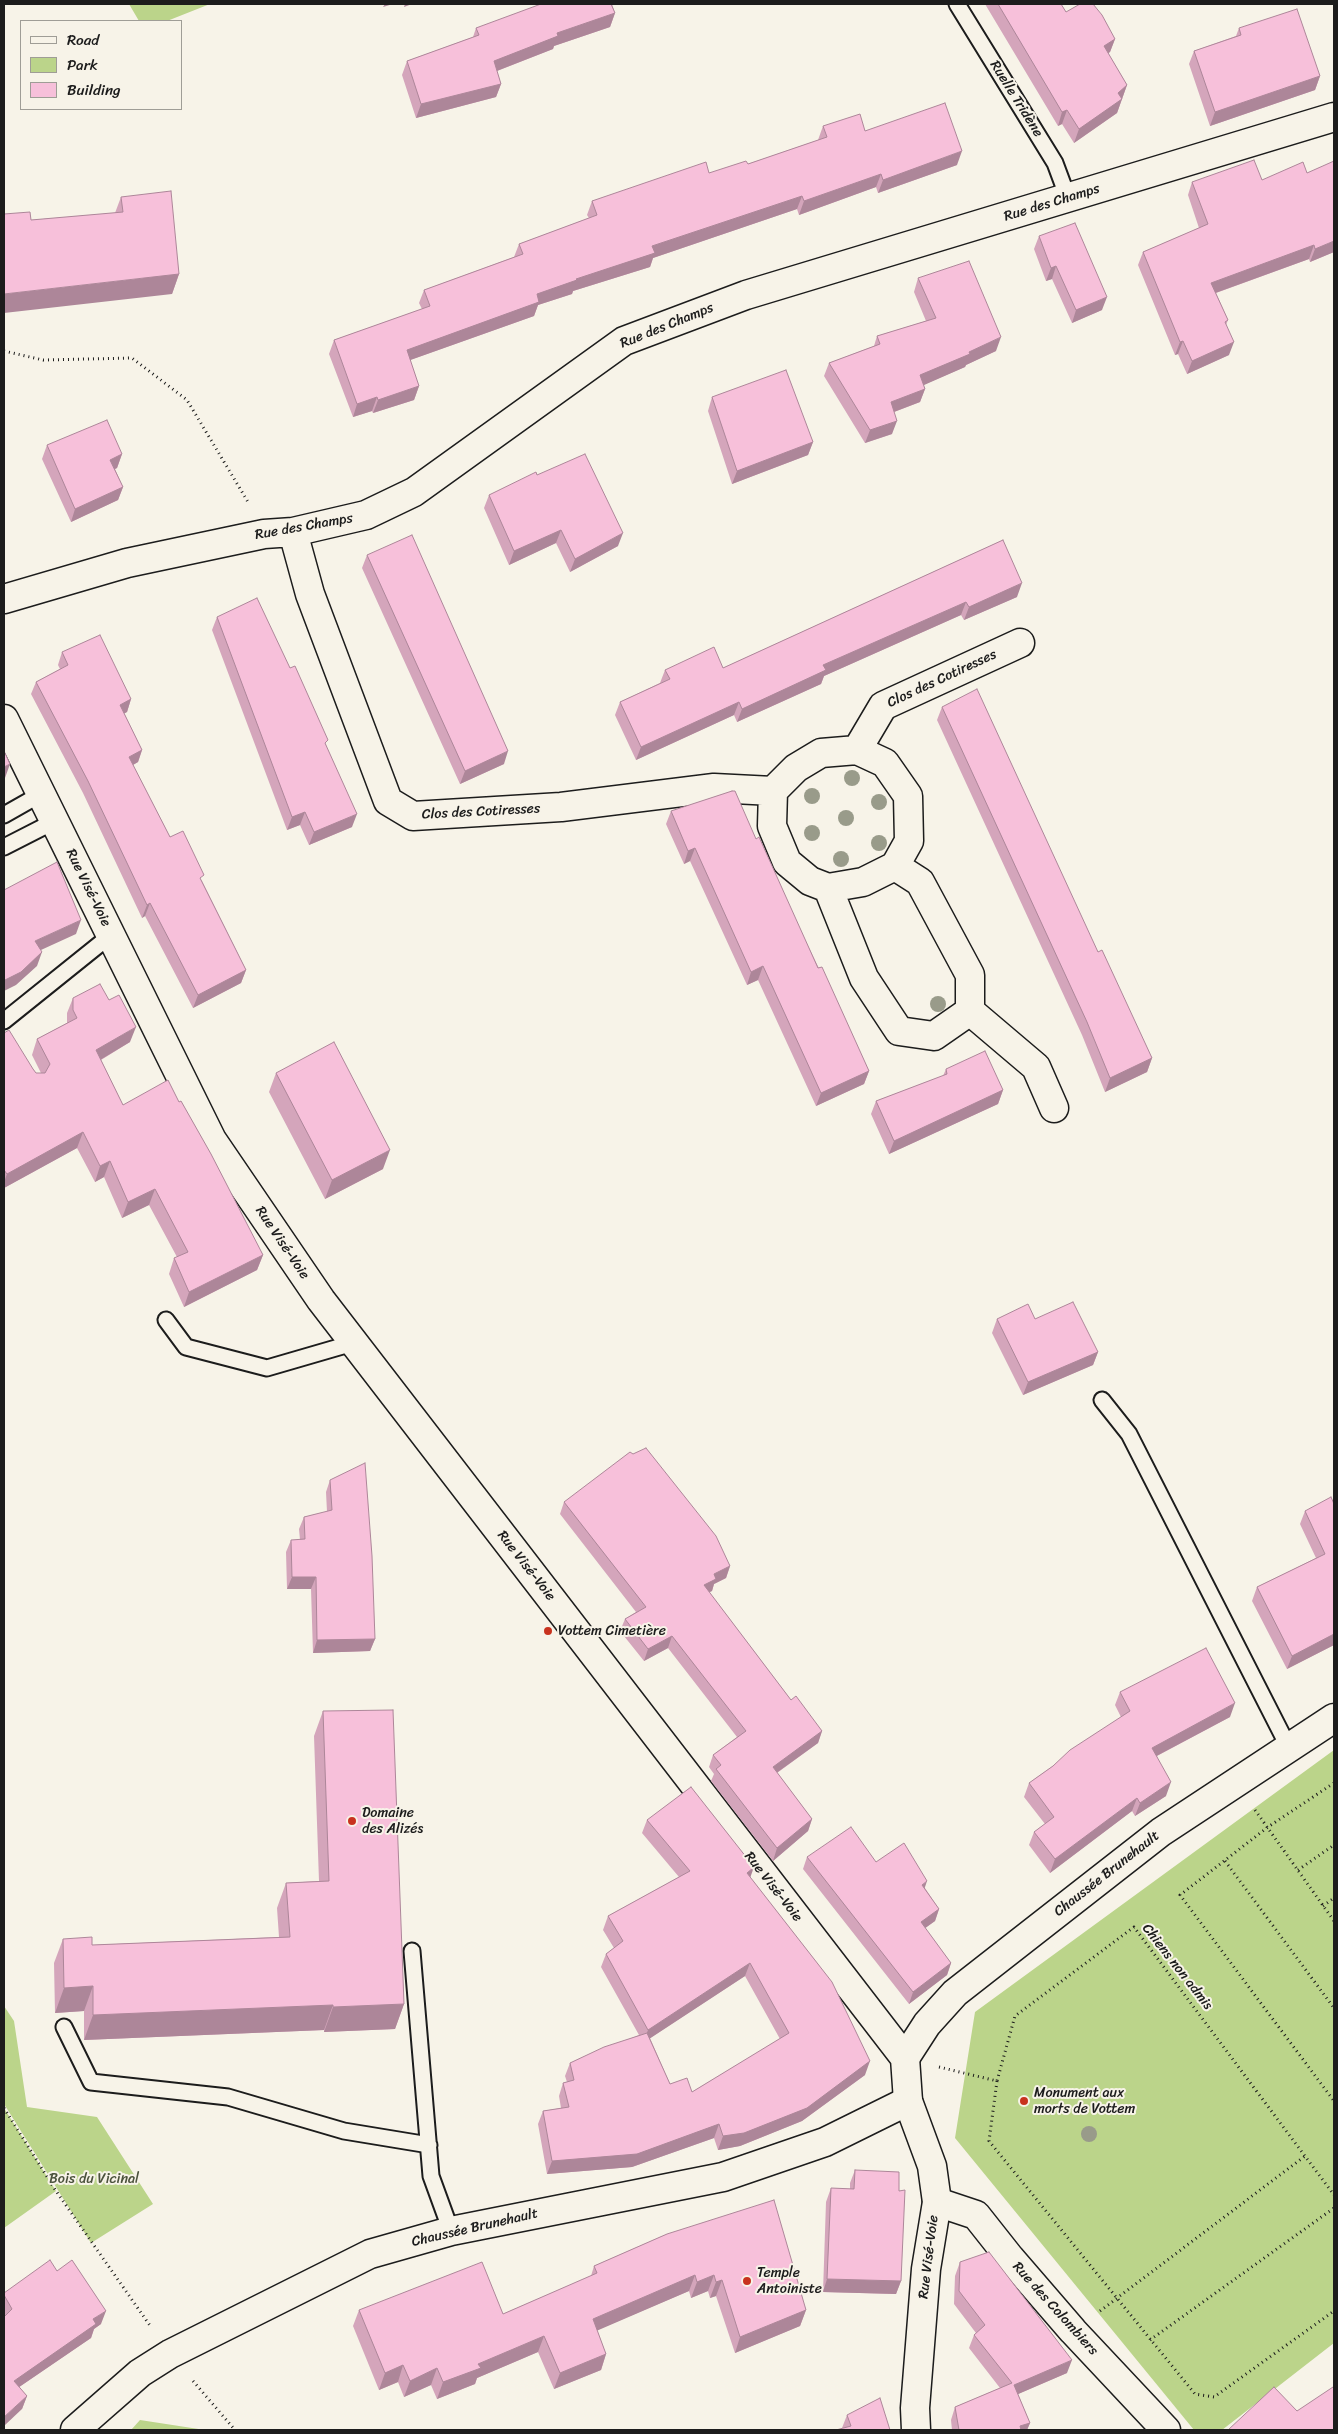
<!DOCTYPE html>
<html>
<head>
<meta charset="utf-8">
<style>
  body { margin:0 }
  #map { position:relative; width:1338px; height:2434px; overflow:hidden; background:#f7f3e8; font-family:Sriracha,sans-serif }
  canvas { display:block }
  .frame { position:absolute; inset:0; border:5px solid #1c1c1c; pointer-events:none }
  .legend { position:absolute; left:20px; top:20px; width:162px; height:90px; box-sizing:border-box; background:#f7f3e8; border:1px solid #9f9d96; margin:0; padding:6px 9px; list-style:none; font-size:15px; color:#1c1c1c }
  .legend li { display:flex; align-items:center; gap:10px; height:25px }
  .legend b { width:25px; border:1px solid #9f9d96 }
</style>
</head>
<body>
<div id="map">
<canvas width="1338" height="2434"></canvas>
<div class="frame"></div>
<ul class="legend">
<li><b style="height:6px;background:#f7f3e8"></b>Road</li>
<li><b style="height:14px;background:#bbd48a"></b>Park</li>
<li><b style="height:14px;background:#f7c0da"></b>Building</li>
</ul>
</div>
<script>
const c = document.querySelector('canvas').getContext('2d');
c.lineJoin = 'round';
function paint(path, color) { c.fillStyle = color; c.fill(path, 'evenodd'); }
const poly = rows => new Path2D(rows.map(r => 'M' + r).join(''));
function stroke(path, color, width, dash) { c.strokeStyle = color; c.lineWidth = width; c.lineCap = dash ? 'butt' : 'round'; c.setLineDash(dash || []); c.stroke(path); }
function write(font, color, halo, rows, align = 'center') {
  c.font = font + ' Sriracha,sans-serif'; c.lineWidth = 4; c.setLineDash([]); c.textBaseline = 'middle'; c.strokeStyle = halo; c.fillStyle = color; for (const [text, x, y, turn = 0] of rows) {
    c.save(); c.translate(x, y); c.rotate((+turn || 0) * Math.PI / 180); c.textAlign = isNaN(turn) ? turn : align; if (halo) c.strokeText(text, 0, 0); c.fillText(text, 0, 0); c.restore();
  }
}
const green = poly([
  [129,4,210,4,167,21,139,21],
  [1334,1750,1334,2343,1222,2430,1194,2430,955,2138,975,2012],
  [4,2006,14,2021,27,2107,97,2117,153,2204,91,2243,4,2104],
  [4,2108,56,2191,4,2228],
  [140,2420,205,2430,131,2430]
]);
const path = poly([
  [4,351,43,360,132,358,187,400,248,502],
  [1334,1783,1268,1827,1180,1895,1334,2101],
  [1255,1810,1334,1921],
  [1225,1861,1334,2008],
  [1298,1870,1334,1845],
  [1323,1906,1334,1898],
  [939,2067,997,2081,1015,2016,1134,1927,1334,2195],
  [997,2081,989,2141,1195,2394,1214,2397,1334,2311],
  [4,2108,56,2191,151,2327],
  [1100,2311,1305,2156],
  [1150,2340,1334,2208],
  [193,2381,235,2430]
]);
const service = poly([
  [957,4,1055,163,1068,198],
  [4,815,41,794],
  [4,847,55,821],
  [4,1021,111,935],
  [166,1320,186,1347,267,1368,353,1343],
  [1102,1400,1129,1434,1289,1748],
  [412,1951,431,2176,451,2231],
  [64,2027,91,2082,228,2097,344,2131,429,2145]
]);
const minor = poly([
  [293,532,310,594,388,801,413,816,561,807,714,788,773,791,772,826,787,862,810,881,828,888,863,882,895,866,909,841,908,796,885,763,857,750,821,753,796,768,773,791],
  [4,599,127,563,264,534,293,532,366,515,414,492,624,341,746,295,1334,117],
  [857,750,883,706,1020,643],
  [828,888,864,978,899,1031,934,1036,970,1011,970,975,920,882,895,866],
  [970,1011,1036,1067,1054,1108],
  [905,2058,927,2024,955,1993,1161,1832,1334,1718],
  [937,2202,976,2215,1010,2258,1073,2331,1166,2430],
  [75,2430,140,2373,170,2354,370,2254,451,2231,723,2177,825,2142,908,2101]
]);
const tertiary = poly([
  [4,719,212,1140,321,1300,905,2058,908,2101,932,2166,937,2202,926,2269,915,2408,916,2430]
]);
const trees = [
  [852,778],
  [812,796],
  [879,802],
  [846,818],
  [812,833],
  [879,843],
  [841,859],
  [938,1004],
  [1089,2134]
];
const wall = poly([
  [612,4,615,13,610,27,554,46,553,49,497,71,501,84,496,97,416,118,402,75,407,61,473,37,476,28],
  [985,4,1061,4,1066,12,1115,39,1110,52,1108,53,1127,85,1117,113,1074,143,1062,124,1058,126],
  [1239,28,1320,76,1315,90,1210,126,1189,64,1194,51,1236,36],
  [823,126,865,131,957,165,878,193,876,187,799,215,797,209,653,258,650,267,573,291,572,294,538,305,534,316,410,360,419,386,414,400,373,413,372,411,353,417,329,354,334,340,422,309,419,303,424,290,514,257,519,244,589,218,587,215,592,201,748,164,818,140],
  [1262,180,1334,252,1310,262,1309,259,1216,293,1228,320,1226,325,1229,355,1187,374,1178,354,1175,355,1138,265,1143,252,1199,228,1188,195,1192,182],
  [121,197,179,274,172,294,31,220,115,213],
  [1039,236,1102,310,1072,323,1052,279,1046,281,1034,249],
  [918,278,996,351,966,365,965,367,923,385,925,389,920,402,894,412,892,434,865,443,824,376,829,363,874,346,877,336,926,321,914,292],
  [712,397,813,442,808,455,732,484,708,411],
  [47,445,122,454,117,468,115,469,123,487,118,500,71,522,42,459],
  [537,475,618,546,570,572,556,543,509,565,484,508,489,495],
  [1003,540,1017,597,964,620,961,615,824,676,821,684,737,722,734,715,636,760,615,715,620,702,660,683,665,670,723,668],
  [367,555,504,764,460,784,362,568],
  [217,617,290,668,326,745,352,827,309,845,300,825,287,830,212,630],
  [62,652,131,699,127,712,124,713,142,750,138,762,133,765,170,837,202,881,246,970,241,983,193,1008,145,916,142,918,83,793,31,694,36,682,60,669,58,665],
  [942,707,1098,952,1152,1058,1147,1072,1105,1092,1082,1035,937,720],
  [671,811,756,839,869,1071,864,1084,816,1106,758,980,747,985,690,861,684,864,666,824],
  [73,998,130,1042,101,1060,123,1105,179,1102,263,1255,257,1270,184,1307,169,1274,174,1258,177,1257,149,1205,122,1218,104,1177,95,1182,77,1148,4,1188,4,1033,33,1069,36,1073,41,1073,32,1055,37,1039,67,1023,67,1013],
  [946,1069,1003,1090,998,1104,889,1154,871,1114,876,1101,943,1076],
  [276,1073,383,1169,325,1199,269,1092],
  [997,1319,1035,1319,1098,1352,1093,1365,1023,1395,992,1333],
  [330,1480,375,1639,370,1651,313,1653,311,1589,287,1589,286,1552,291,1540,300,1540,299,1529,304,1517,327,1512,326,1492],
  [564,1502,730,1566,726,1578,714,1584,712,1591,709,1592,791,1700,822,1731,818,1743,777,1773,812,1819,808,1831,773,1861,711,1781,714,1774,709,1767,713,1755,737,1737,668,1648,644,1661,620,1631,625,1619,636,1612,560,1514],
  [1334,1504,1334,1645,1287,1669,1252,1601,1257,1587,1316,1558,1300,1524,1305,1511],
  [1120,1692,1230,1717,1157,1756,1166,1796,1135,1816,1132,1811,1050,1873,1029,1845,1034,1832,1045,1824,1024,1797,1029,1783,1121,1717,1115,1705],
  [323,1711,404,2004,395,2029,324,2032,324,2030,84,2040,84,2011,55,2013,54,1963,63,1939,92,1945,279,1937,277,1908,286,1883,319,1881,314,1736],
  [647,1820,750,1877,865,2075,802,2121,740,2146,718,2150,714,2138,632,2167,547,2174,538,2124,543,2111,561,2108,559,2096,563,2083,567,2082,565,2076,570,2063,639,2035,601,1967,606,1954,614,1948,603,1930,608,1916,679,1877,642,1833],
  [745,1976,780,2039,692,2092,670,2084,650,2038],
  [807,1857,876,1862,925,1888,939,1909,935,1921,925,1928,951,1963,947,1975,909,2004,803,1869],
  [855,2170,899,2191,901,2281,896,2294,823,2292,826,2202,831,2188,850,2189,850,2183],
  [667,2234,806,2310,800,2326,735,2353,716,2296,710,2298,708,2291,691,2298,689,2291,597,2330,606,2354,601,2370,554,2389,538,2352,477,2378,475,2384,437,2399,431,2385,404,2397,398,2382,379,2390,353,2326,359,2310,503,2314,591,2276,594,2266],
  [960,2262,1067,2373,1018,2394,1030,2423,1027,2430,952,2430,951,2420,955,2407,1000,2388,969,2348,974,2335,976,2333,954,2304,955,2276],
  [57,2271,101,2324,94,2329,91,2338,19,2387,27,2396,22,2409,4,2316,4,2293],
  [847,2415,890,2430,842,2428]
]);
const shadedWall = poly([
  [385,4,393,4,383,7],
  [405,4,412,4,404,7],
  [615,13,610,27,554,46,553,49,489,74,494,61,557,33],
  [1115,39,1110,52,1099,59,1104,46],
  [1320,76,1315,90,1210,126,1215,112],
  [501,84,496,97,416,118,421,104],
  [1127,85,1117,113,1074,143,1079,129,1118,93],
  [1067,110,1062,124,1058,126,1062,112],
  [962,151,957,165,878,193,883,180],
  [881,174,876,187,799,215,804,201],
  [802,196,797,209,653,258,650,267,573,291,572,294,538,305,534,316,402,363,407,350,537,294,576,279,652,246],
  [1334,241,1334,252,1310,262,1315,249],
  [1314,245,1309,259,1207,296,1211,283],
  [1056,266,1052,279,1046,281,1051,268],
  [179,274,172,294,4,313,4,294],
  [1107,297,1102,310,1072,323,1076,310],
  [1001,337,996,351,966,365,965,367,915,389,920,375],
  [1183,341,1178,354,1175,355,1180,342],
  [1234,342,1229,355,1187,374,1192,361],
  [419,386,414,400,373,413,378,400],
  [925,389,920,402,886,415,891,402],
  [377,397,372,411,353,417,357,404],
  [897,421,892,434,865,443,870,430],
  [813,442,808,455,732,484,737,471],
  [122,454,117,468,106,473,110,460],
  [123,487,118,500,71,522,75,509],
  [561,530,556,543,509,565,514,551],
  [623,533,618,546,570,572,575,559],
  [1022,583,1017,597,964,620,969,607],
  [966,602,961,615,824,676,821,684,737,722,742,709,823,665],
  [131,699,127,712,116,718,120,705],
  [739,702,734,715,636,760,641,747],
  [142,750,138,762,124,770,129,757],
  [508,751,504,764,460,784,465,771],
  [10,764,5,778,4,778,4,767],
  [305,812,300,825,287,830,292,817],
  [357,814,352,827,309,845,314,832],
  [695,848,690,861,684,864,688,851],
  [150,903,145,916,142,918,147,905],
  [81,920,76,934,30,955,35,941],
  [42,952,37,966,16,985,4,991,4,983,5,980],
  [763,966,758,980,747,985,751,972],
  [246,970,241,983,193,1008,198,995],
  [136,1027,130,1042,90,1066,96,1050],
  [1152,1058,1147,1072,1105,1092,1110,1078],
  [869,1071,864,1084,816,1106,821,1093],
  [1003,1090,998,1104,889,1154,894,1141],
  [83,1132,77,1148,4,1188,4,1182,7,1174],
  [390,1150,383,1169,325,1199,332,1180],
  [110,1161,104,1177,95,1182,100,1166],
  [155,1189,149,1205,122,1218,128,1202],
  [263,1255,257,1270,184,1307,189,1292],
  [1098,1352,1093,1365,1023,1395,1028,1382],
  [730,1566,726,1578,714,1584,712,1591,699,1597,704,1585,714,1574],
  [292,1577,316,1577,311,1589,287,1589],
  [1334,1634,1334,1645,1287,1669,1292,1656],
  [672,1636,668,1648,644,1661,648,1649],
  [375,1639,370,1651,313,1653,317,1640],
  [1235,1703,1230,1717,1147,1761,1152,1748],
  [822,1731,818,1743,768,1779,773,1767],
  [1171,1782,1166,1796,1135,1816,1140,1803],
  [1137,1798,1132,1811,1050,1873,1055,1859],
  [812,1819,808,1831,773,1861,777,1848],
  [754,1867,749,1881,747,1873],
  [927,1881,923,1893,922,1885],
  [939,1909,935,1921,917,1934,921,1922],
  [750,1963,745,1976,643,2043,648,2030],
  [951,1963,947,1975,909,2004,913,1992],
  [93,1986,84,2011,55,2013,64,1988],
  [404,2004,395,2029,324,2032,333,2007],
  [333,2005,324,2030,84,2040,93,2015],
  [870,2061,865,2075,802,2121,740,2146,718,2150,723,2136],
  [719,2124,714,2138,632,2167,547,2174,552,2161],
  [695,2275,689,2291,587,2335,593,2319],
  [714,2275,708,2291,691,2298,697,2282],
  [827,2279,901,2281,896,2294,823,2292],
  [722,2280,716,2296,710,2298,716,2282],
  [806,2310,800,2326,735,2353,740,2337],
  [106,2311,101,2324,94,2329,91,2338,9,2394,14,2381,93,2319],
  [544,2336,538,2352,477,2378,475,2384,437,2399,443,2382,478,2364],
  [606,2354,601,2370,554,2389,560,2373],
  [1072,2360,1067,2373,1009,2398,1014,2385],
  [403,2365,398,2382,379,2390,385,2373],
  [437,2368,431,2385,404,2397,410,2381],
  [27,2396,22,2409,4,2426,4,2417],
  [1030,2423,1027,2430,1019,2430,1020,2426]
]);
const building = poly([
  [541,4,611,4,615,13,557,33,558,36,494,61,501,84,421,104,407,61,479,35,476,28,541,4],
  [998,4,1061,4,1066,12,1080,4,1093,4,1102,15,1115,39,1104,46,1127,85,1118,93,1122,99,1079,129,1067,110,1062,112,998,4],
  [1297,9,1320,76,1215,112,1194,51,1241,35,1239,28,1297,9],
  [945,103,962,151,883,180,881,174,804,201,802,196,652,246,655,253,576,279,577,280,537,294,539,302,407,350,419,386,378,400,377,397,357,404,334,340,430,306,424,290,523,254,519,244,597,215,592,201,706,162,709,173,746,161,748,164,827,137,823,126,860,114,865,131,945,103],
  [1254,160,1262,180,1303,162,1307,173,1334,161,1334,241,1315,249,1314,245,1211,283,1228,320,1225,322,1234,342,1192,361,1183,341,1180,342,1143,252,1208,224,1192,182,1254,160],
  [171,191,179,274,4,294,4,214,30,212,31,220,123,212,121,197,171,191],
  [1075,223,1107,297,1076,310,1056,266,1051,268,1039,236,1075,223],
  [969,261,1001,337,969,352,970,354,920,375,925,389,891,402,897,421,870,430,829,363,880,344,877,336,936,318,918,278,969,261],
  [786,370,813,442,737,471,712,397,786,370],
  [107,420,122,454,110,460,123,487,75,509,47,445,107,420],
  [585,454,623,533,575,559,561,530,514,551,489,495,536,472,537,475,585,454],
  [412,535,508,751,465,771,367,555,412,535],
  [1003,540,1022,583,969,607,966,602,823,665,826,670,742,709,739,702,641,747,620,702,670,679,665,670,714,647,723,668,1003,540],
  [257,598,290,668,295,666,328,740,325,743,357,814,314,832,305,812,292,817,217,617,257,598],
  [100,635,131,699,120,705,142,750,129,757,170,837,183,831,204,875,200,878,246,970,198,995,150,903,147,905,88,781,36,682,68,665,62,652,100,635],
  [977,689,1098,952,1102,950,1152,1058,1110,1078,1087,1022,942,707,977,689],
  [4,751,10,764,4,767,4,751],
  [732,791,735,791,756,839,759,837,818,968,822,967,869,1071,821,1093,763,966,751,972,695,848,688,851,671,811,732,791],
  [57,862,81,920,35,941,42,952,21,972,5,980,4,978,4,890,57,862],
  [100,984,109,1000,119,995,136,1027,96,1050,123,1105,168,1080,179,1102,181,1101,211,1154,263,1255,189,1292,174,1258,188,1252,155,1189,128,1202,110,1161,100,1166,83,1132,7,1174,4,1170,4,1033,9,1030,33,1069,36,1073,45,1073,50,1064,37,1039,77,1018,73,1010,73,998,100,984],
  [334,1042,390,1150,332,1180,276,1073,334,1042],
  [985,1051,1003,1090,894,1141,876,1101,947,1074,946,1069,985,1051],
  [1073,1302,1098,1352,1028,1382,997,1319,1028,1304,1035,1319,1073,1302],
  [646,1448,716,1536,730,1566,714,1574,716,1579,704,1585,791,1700,796,1696,822,1731,773,1767,812,1819,777,1848,716,1769,721,1765,713,1755,746,1731,672,1636,648,1649,625,1619,646,1607,564,1502,630,1452,633,1454,646,1448],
  [365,1463,372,1556,375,1639,317,1640,316,1577,292,1577,291,1540,305,1539,304,1517,332,1510,330,1480,365,1463],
  [1331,1497,1334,1504,1334,1634,1292,1656,1257,1587,1325,1554,1305,1511,1331,1497],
  [1206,1648,1235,1703,1152,1748,1171,1782,1140,1803,1137,1798,1055,1859,1034,1832,1054,1817,1029,1783,1053,1766,1070,1750,1130,1711,1120,1692,1206,1648],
  [393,1710,404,2004,333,2007,333,2005,93,2015,93,1986,64,1988,63,1939,92,1937,92,1945,290,1937,286,1883,329,1881,323,1711,393,1710],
  [691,1787,754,1867,747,1873,832,1982,870,2061,807,2108,744,2133,723,2136,719,2124,637,2154,552,2161,543,2111,569,2107,563,2083,574,2080,570,2063,604,2047,647,2033,670,2084,687,2078,692,2092,789,2033,750,1963,648,2030,606,1954,623,1941,608,1916,690,1871,647,1820,691,1787],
  [851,1827,876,1862,904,1843,927,1881,922,1885,939,1909,921,1922,951,1963,913,1992,807,1857,851,1827],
  [855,2170,899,2172,899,2191,905,2190,901,2281,827,2279,831,2188,854,2189,855,2170],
  [774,2200,806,2310,740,2337,722,2280,716,2282,714,2275,697,2282,695,2275,593,2319,606,2354,560,2373,544,2336,478,2364,481,2368,443,2382,437,2368,410,2381,403,2365,385,2373,359,2310,482,2262,503,2314,597,2273,594,2266,667,2234,774,2200],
  [989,2252,1072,2360,1014,2385,1030,2423,1020,2426,1021,2430,959,2430,955,2407,1012,2383,974,2335,985,2325,959,2291,960,2262,989,2252],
  [50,2260,57,2271,72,2260,106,2311,93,2319,96,2324,14,2381,27,2396,4,2417,4,2317,12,2309,4,2295,4,2293,50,2260],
  [1274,2387,1297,2411,1333,2387,1334,2389,1334,2430,1228,2430,1274,2387],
  [880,2398,890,2430,836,2430,851,2426,847,2415,880,2398]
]);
const markers = [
  [548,1631,5,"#c8321e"],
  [352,1821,5,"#c8321e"],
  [1024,2101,5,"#c8321e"],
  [747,2281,5,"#c8321e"]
];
const streetNames = [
  ["Ruelle Tridène",1016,99,58],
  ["Rue des Champs",1052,203,-17],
  ["Rue des Champs",667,326,-22],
  ["Rue des Champs",304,527,-10],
  ["Clos des Cotiresses",942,679,-25],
  ["Clos des Cotiresses",481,812,-3],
  ["Rue Visé-Voie",88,888,64],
  ["Rue Visé-Voie",282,1243,56],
  ["Rue Visé-Voie",526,1566,52],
  ["Chaussée Brunehault",1107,1874,-38],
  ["Rue Visé-Voie",773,1887,52],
  ["Chiens non admis",1177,1967,52],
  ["Chaussée Brunehault",475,2228,-13],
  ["Rue Visé-Voie",929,2257,-83],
  ["Rue des Colombiers",1055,2309,48]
];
const poiNames = [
  ["Vottem Cimetière",558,1631],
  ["Domaine",362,1813],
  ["des Alizés",362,1829],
  ["Monument aux",1034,2093],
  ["morts de Vottem",1034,2109],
  ["Temple",757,2273],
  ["Antoiniste",757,2289]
];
const parkNames = [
  ["Bois du Vicinal",94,2179]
];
paint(green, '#bbd48a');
stroke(service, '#1c1c1c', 19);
stroke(minor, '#1c1c1c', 31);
stroke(tertiary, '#1c1c1c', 31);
stroke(path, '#1c1c1c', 3, [1, 4]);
stroke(service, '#f7f3e8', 15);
stroke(minor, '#f7f3e8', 28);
stroke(tertiary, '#f7f3e8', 28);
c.fillStyle = '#999b8a';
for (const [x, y] of trees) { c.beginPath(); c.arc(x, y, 8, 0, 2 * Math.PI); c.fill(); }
paint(wall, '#d4a5bb');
paint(shadedWall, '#ad8699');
paint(building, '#f7c0da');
stroke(building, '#ad8699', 1);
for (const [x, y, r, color] of markers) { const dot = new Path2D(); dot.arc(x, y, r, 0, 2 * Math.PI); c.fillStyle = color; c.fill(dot); stroke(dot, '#f7f3e8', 2); }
write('14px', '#1c1c1c', '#f7f3e8', streetNames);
write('14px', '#1c1c1c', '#f7f3e8', poiNames, 'left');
write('14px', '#4c533d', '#f7f3e8', parkNames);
</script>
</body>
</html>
